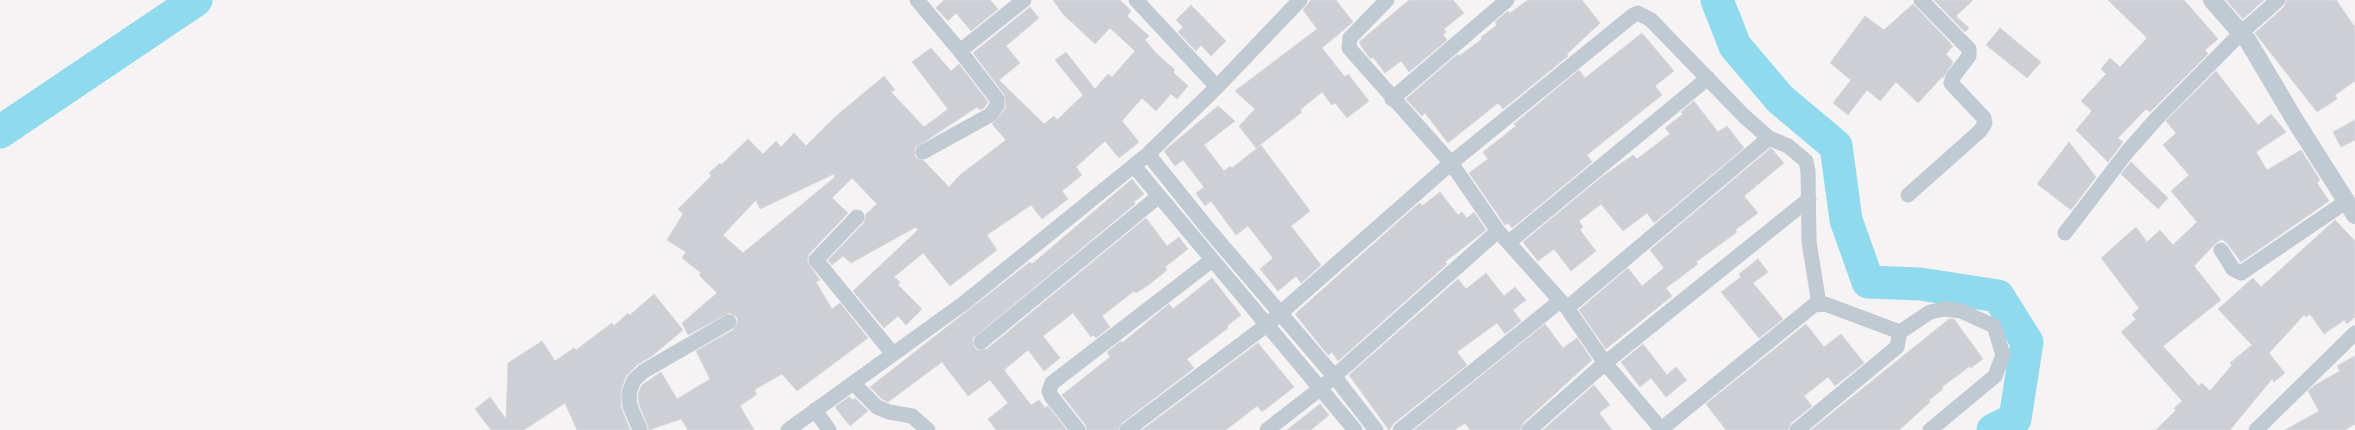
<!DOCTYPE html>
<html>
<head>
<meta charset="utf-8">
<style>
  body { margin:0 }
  canvas { display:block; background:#f5f3f3 }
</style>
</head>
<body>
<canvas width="2355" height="430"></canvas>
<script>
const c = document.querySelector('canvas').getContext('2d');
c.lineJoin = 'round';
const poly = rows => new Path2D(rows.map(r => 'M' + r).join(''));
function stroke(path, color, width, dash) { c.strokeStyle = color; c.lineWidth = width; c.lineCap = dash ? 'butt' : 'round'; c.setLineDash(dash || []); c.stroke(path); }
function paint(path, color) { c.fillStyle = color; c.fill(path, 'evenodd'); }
const river = poly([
  [1717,0,1735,46,1780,99,1836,146,1846,220,1868,282,1920,284,1998,296,2027,342,2015,419,1993,430],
  [0,132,196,0]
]);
const building = poly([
  [944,0,990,0,998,9,971,31,956,13,948,21,936,8,944,0],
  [1053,0,1120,0,1131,11,1127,16,1149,36,1145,40,1156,53,1175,70,1173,72,1188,86,1177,99,1171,94,1156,111,1142,98,1122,121,1139,142,1119,158,1105,141,1076,167,1082,175,1062,191,1068,199,1042,219,1031,205,987,235,997,250,950,286,923,253,894,277,900,282,898,285,922,309,906,325,898,316,884,328,853,291,918,230,916,227,851,263,843,256,832,265,828,260,864,223,866,214,877,204,852,178,832,198,848,213,809,254,807,261,820,280,816,282,832,309,840,303,868,338,797,391,782,374,754,390,757,394,740,406,754,430,688,430,681,419,649,430,639,404,638,394,642,385,661,372,677,399,710,379,696,351,733,330,738,322,737,317,729,313,688,335,682,323,717,293,699,275,701,273,682,258,686,252,667,240,683,214,678,209,711,176,709,173,720,163,721,165,748,139,763,154,776,141,781,147,794,133,806,146,835,117,884,76,895,90,891,92,924,127,948,109,912,62,931,48,951,71,959,64,988,102,984,108,980,110,977,107,915,148,915,157,924,161,949,187,960,175,1006,140,992,124,1004,111,1006,106,1004,94,973,53,1030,7,1039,18,1006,46,1020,63,999,80,1044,124,1054,116,1057,120,1083,95,1055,60,1066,52,1095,89,1108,74,1112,77,1135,51,1110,28,1095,44,1063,14,1053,0],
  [834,174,835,177,743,253,723,235,756,200,760,209,834,174],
  [1311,0,1336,0,1353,22,1322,48,1345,77,1348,74,1369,101,1347,118,1335,103,1332,105,1322,92,1300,110,1302,112,1256,148,1239,126,1255,109,1235,91,1317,29,1303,10,1311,0],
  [1409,0,1453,0,1464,13,1444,29,1446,32,1443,35,1447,40,1409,72,1401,61,1385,73,1373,57,1371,59,1365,52,1359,42,1409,0],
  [1528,0,1582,0,1600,23,1567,54,1568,56,1503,109,1498,103,1448,143,1425,113,1422,116,1406,99,1458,54,1459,56,1482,39,1481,37,1497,25,1495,22,1508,11,1510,13,1528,0],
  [1934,0,1973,0,1956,16,1969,28,1965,32,1934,0],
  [2108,0,2184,0,2218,39,2205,50,2208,54,2150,112,2146,109,2118,138,2123,142,2108,162,2076,130,2092,111,2081,101,2106,74,2101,69,2110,58,2120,67,2147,38,2108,0],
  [2226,0,2264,0,2243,19,2226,0],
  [2287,0,2336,0,2355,27,2355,81,2335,95,2337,99,2317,112,2255,33,2284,7,2287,0],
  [1913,4,1953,46,1946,54,1953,62,1943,78,1942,77,1918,103,1896,82,1880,101,1867,90,1848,115,1833,103,1851,80,1830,63,1865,16,1884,30,1913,4],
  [1191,5,1226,41,1211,56,1201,45,1196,51,1178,32,1183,27,1176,20,1191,5],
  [2000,28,2041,62,2027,78,1986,45,2000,28],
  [1642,33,1674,71,1655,86,1662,95,1587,155,1592,162,1512,228,1508,223,1505,225,1469,173,1488,159,1483,152,1516,126,1514,124,1579,70,1585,78,1642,33],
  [2216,71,2258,125,2271,114,2286,132,2256,152,2267,170,2301,150,2320,180,2317,183,2329,201,2241,262,2227,243,2222,239,2216,243,2194,266,2221,300,2163,346,2199,386,2202,383,2210,391,2232,365,2230,363,2252,345,2218,309,2253,278,2261,287,2335,220,2355,241,2355,317,2347,324,2344,320,2324,334,2310,314,2306,317,2304,315,2269,353,2285,373,2274,382,2272,379,2230,430,2156,430,2176,410,2174,408,2182,401,2121,332,2136,319,2132,315,2139,308,2101,258,2136,227,2147,242,2160,230,2173,245,2197,222,2171,191,2189,175,2163,145,2176,133,2166,121,2216,71],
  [1694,101,1718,132,1727,126,1744,148,1654,223,1647,213,1623,231,1601,204,1579,221,1583,227,1580,230,1596,251,1571,271,1554,249,1538,261,1523,242,1603,176,1633,155,1637,159,1670,134,1665,128,1683,114,1681,112,1694,101],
  [1218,106,1235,121,1204,145,1224,171,1230,166,1232,168,1261,145,1310,211,1291,226,1321,265,1301,283,1296,276,1278,291,1260,269,1273,258,1248,226,1236,235,1211,201,1205,206,1196,193,1204,187,1183,160,1175,166,1164,151,1218,106],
  [2355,120,2355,140,2341,147,2333,132,2355,120],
  [2069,142,2096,177,2071,210,2037,184,2069,142],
  [1771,148,1784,163,1744,196,1758,213,1735,230,1737,232,1696,262,1698,264,1666,288,1672,296,1606,349,1579,310,1628,268,1642,286,1664,268,1650,250,1771,148],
  [2131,162,2168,198,2158,209,2121,174,2131,162],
  [1132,179,1144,194,1134,202,1135,204,972,339,974,347,977,350,987,349,1146,218,1167,246,1179,237,1188,249,1165,267,1167,270,1150,284,1136,293,1134,291,1102,316,1110,327,1096,338,1093,335,1091,337,1073,313,1043,336,1060,358,1044,371,1028,350,1004,370,1031,405,1039,400,1045,408,1048,406,1067,430,996,430,988,419,1008,403,990,380,968,396,942,362,888,402,882,399,870,387,1030,262,1032,264,1132,179],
  [1440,192,1458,215,1462,212,1467,218,1474,212,1486,230,1445,262,1447,264,1338,361,1332,352,1328,355,1295,314,1416,206,1420,203,1422,206,1440,192],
  [1758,259,1768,272,1753,283,1783,319,1759,338,1721,292,1741,277,1739,274,1758,259],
  [1486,273,1504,296,1515,287,1526,300,1513,310,1521,321,1505,334,1497,323,1457,352,1467,365,1394,423,1389,430,1349,375,1458,279,1466,289,1486,273],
  [1212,278,1241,315,1227,326,1228,328,1187,359,1194,368,1122,423,1118,430,1087,430,1085,424,1062,395,1110,357,1107,352,1121,341,1122,343,1169,304,1173,309,1212,278],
  [654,294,683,330,652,356,638,364,626,376,621,390,621,407,630,430,577,430,565,403,524,430,491,430,475,409,490,397,506,419,508,363,542,341,555,361,574,348,576,350,612,323,614,326,628,313,630,315,654,294],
  [1949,319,1954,319,1983,359,1971,368,1970,366,1942,387,1943,389,1929,400,1930,402,1907,423,1899,430,1811,430,1949,319],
  [1545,324,1563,348,1577,338,1592,360,1523,423,1520,430,1470,430,1465,423,1455,430,1414,430,1545,324],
  [1806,324,1824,347,1841,334,1864,363,1835,386,1828,377,1804,396,1812,406,1791,423,1788,430,1726,430,1706,404,1806,324],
  [1258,343,1294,387,1262,412,1257,406,1226,430,1142,430,1258,343],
  [1643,344,1667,375,1676,367,1687,380,1666,397,1651,378,1640,387,1621,362,1643,344],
  [2355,356,2355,424,2345,430,2285,430,2319,411,2308,391,2315,385,2340,371,2337,366,2355,356],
  [1594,385,1610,405,1599,413,1612,430,1543,430,1594,385],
  [849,397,853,400,855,398,868,411,850,426,835,407,849,397],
  [1320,404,1329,415,1311,430,1287,430,1320,404]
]);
const minor = poly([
  [917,0,960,51,1024,0],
  [1136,0,1217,87],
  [1392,99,1507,0],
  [923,152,990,115,997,106,997,99,960,51],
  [1148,154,1209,230,1334,376,1376,430],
  [1134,166,1355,430],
  [1908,195,1980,131,1985,123,1984,118,1951,83,1953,77,1969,56,1969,49,1921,0],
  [857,217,816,260,893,354],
  [2065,233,2127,152,2157,118,2241,33,2278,0],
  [1509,242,1708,78],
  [2221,250,2233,269,2241,273,2347,201],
  [1567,308,1769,138],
  [1900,332,1930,312,1945,309,1961,311,1994,326,2003,355,1995,376,1930,430],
  [981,342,1159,196],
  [853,383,877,407,889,412,912,416,928,430],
  [815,410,829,430],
  [640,430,630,406,629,393,634,380,644,371,729,322],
  [788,430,964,303,1148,154,1217,87,1300,0],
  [1078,430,1051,396,1049,391,1052,383,1212,260],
  [1127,430,1268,324,1451,163,1349,48,1350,38,1387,0],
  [1267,430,1321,388,1498,231],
  [1400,430,1560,301],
  [1529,430,1605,363,1809,199],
  [1660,430,1814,305,1825,304,1900,332,1897,347,1797,430],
  [1662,430,1605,363,1567,308,1498,231,1451,163,1632,16,1638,13,1651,20,1744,116,1769,138,1788,146,1806,161,1808,171,1809,242,1819,304],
  [2256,430,2355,333]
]);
const tertiary = poly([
  [2212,0,2248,41,2296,122,2355,215]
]);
stroke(river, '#90daee', 33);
paint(building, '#cdcfd5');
stroke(building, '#d7d9de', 1);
stroke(minor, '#c1cad2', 15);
stroke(tertiary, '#c1cad2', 18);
</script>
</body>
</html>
